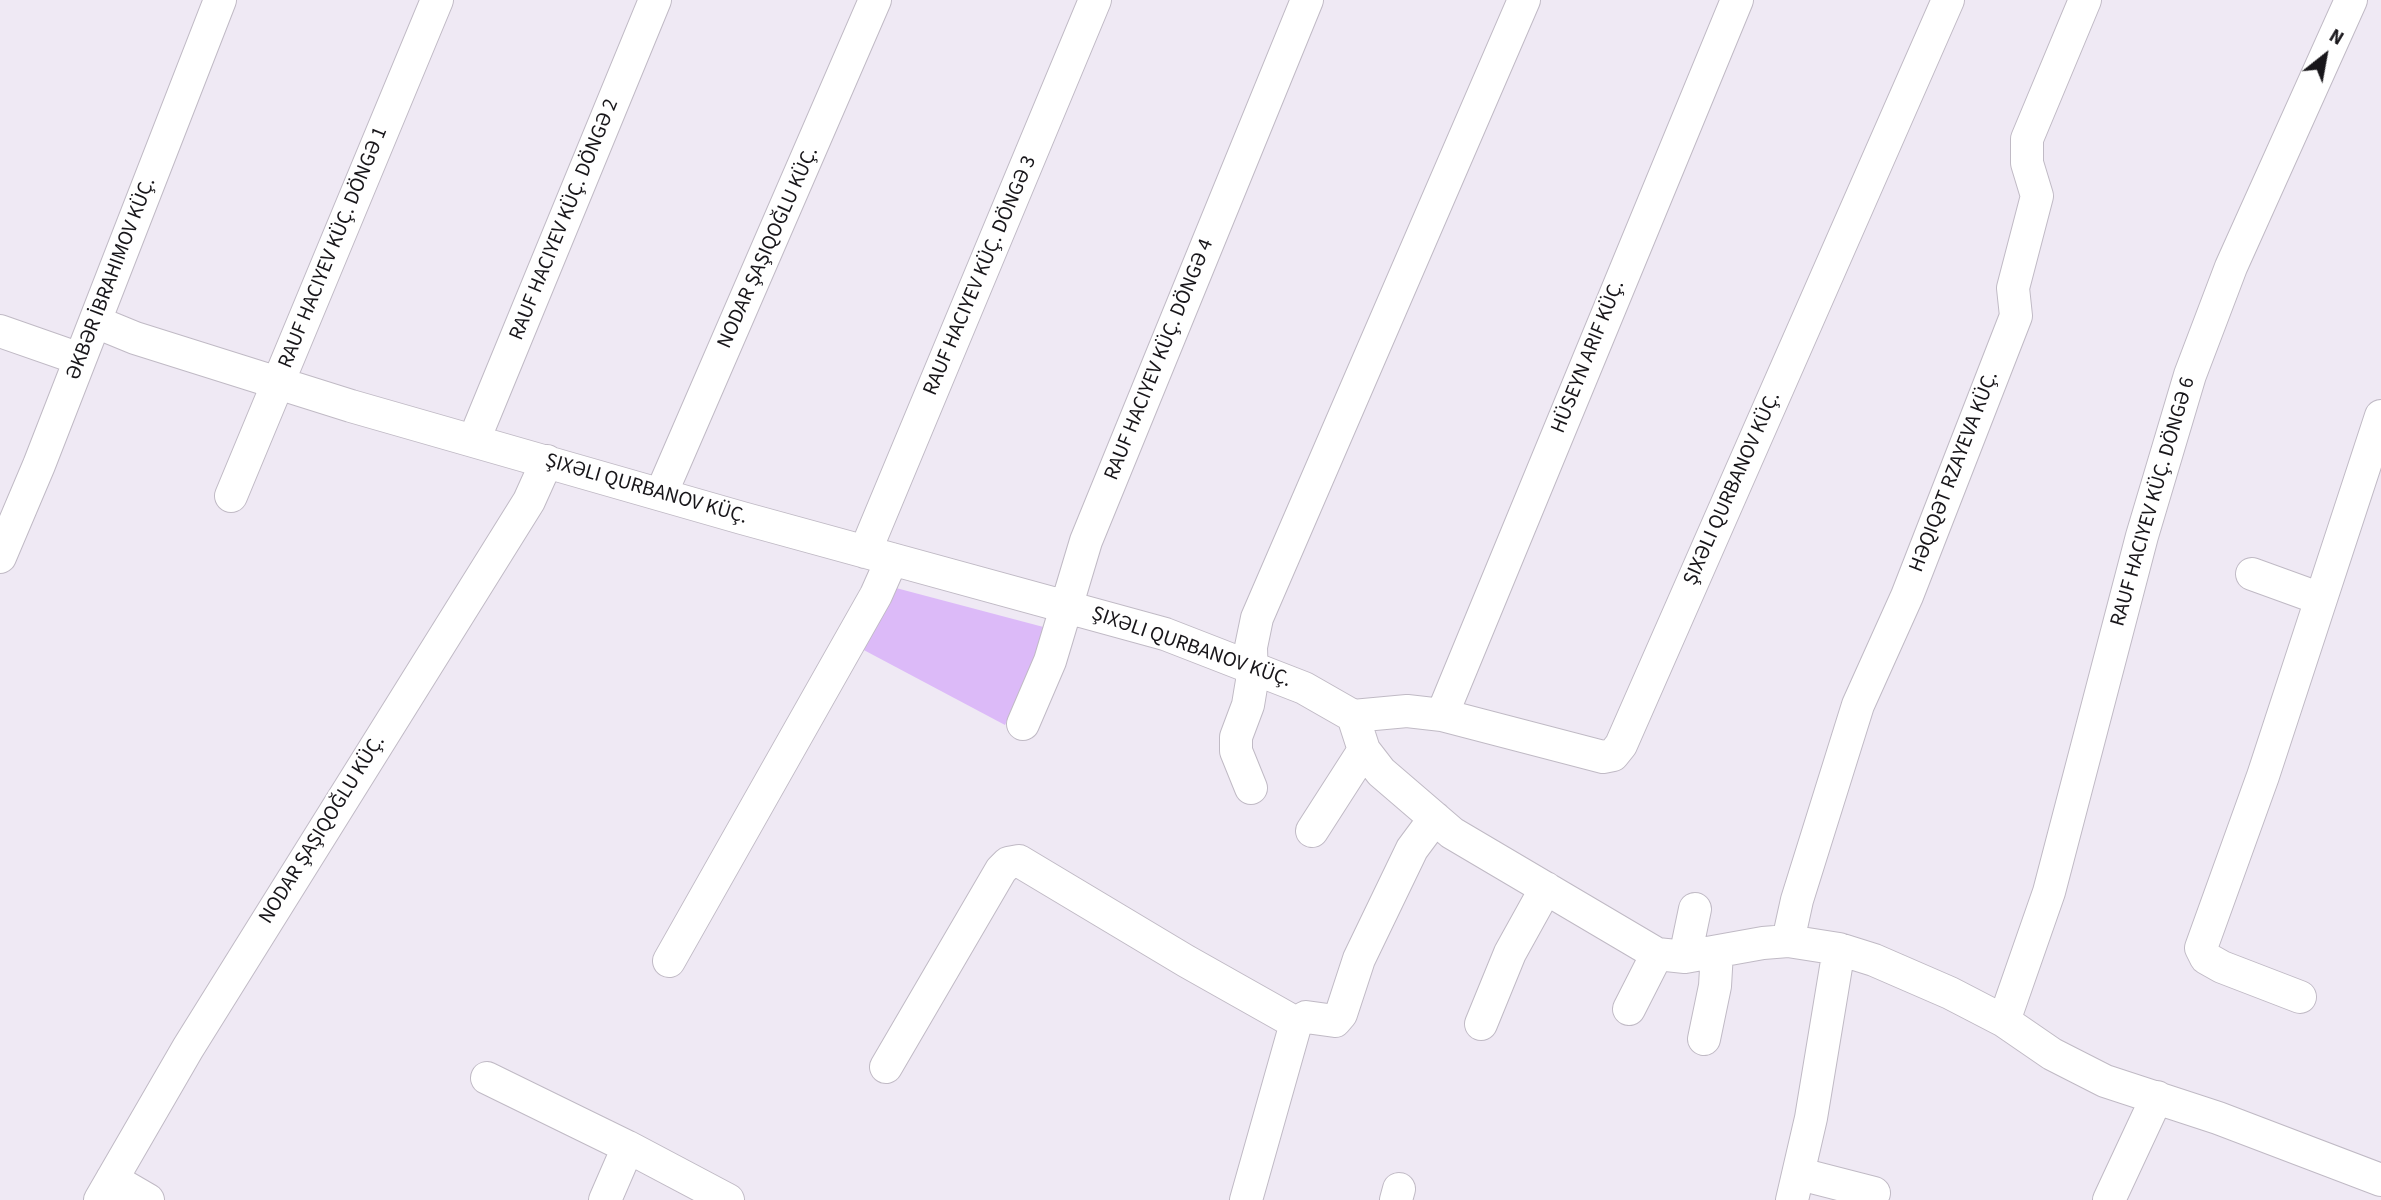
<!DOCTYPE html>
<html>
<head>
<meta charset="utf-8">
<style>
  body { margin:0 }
  #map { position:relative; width:2381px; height:1200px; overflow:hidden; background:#efe9f4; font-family:"Source Sans 3",sans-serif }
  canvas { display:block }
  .north { position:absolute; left:2290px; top:21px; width:70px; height:70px; -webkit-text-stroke:5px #fff; paint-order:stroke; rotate:31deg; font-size:19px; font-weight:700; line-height:28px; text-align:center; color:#18161a }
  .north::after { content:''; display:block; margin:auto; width:24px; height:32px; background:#18161a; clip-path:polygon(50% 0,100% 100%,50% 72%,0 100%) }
</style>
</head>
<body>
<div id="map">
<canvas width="2381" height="1200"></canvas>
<div class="north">N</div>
</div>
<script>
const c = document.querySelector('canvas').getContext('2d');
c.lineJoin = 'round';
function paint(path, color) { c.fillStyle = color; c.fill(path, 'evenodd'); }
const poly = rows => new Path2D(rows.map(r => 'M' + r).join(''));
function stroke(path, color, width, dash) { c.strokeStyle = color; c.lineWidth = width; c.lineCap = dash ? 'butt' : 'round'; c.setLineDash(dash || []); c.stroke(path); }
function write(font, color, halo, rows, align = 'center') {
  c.font = font + ' "Source Sans 3",sans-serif'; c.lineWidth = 5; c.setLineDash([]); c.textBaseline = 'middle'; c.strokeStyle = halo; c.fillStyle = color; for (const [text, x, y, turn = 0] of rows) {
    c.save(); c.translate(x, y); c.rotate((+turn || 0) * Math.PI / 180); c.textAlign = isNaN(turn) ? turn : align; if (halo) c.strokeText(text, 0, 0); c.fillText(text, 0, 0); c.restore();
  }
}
const green = poly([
  [896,588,1051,629,1005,725,860,648]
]);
const minor = poly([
  [96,322,135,338,351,406,742,518,1165,634,1304,688,1353,716,1407,711,1442,715,1603,757,1613,755,1621,745,1948,0],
  [0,331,80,359],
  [474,440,655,0],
  [661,494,875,0],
  [231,496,437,0],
  [865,552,1095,0],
  [0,557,39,465,220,0],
  [2252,574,2321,599],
  [1442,715,1737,0],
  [1353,716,1364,750,1381,772,1452,833,1657,954,1685,957,1763,943,1788,941,1839,949,1874,960,1950,993,2004,1021,2052,1054,2105,1081,2218,1118,2381,1180],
  [1023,724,1050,661,1086,541,1307,0],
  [1251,788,1236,751,1236,737,1248,705,1252,681,1251,647,1257,618,1524,0],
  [1312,831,1364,750],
  [1788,941,1797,900,1858,705,1907,596,2016,316,2013,288,2037,196,2027,163,2027,139,2085,0],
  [1685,957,1695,909],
  [669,961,876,595,892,559],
  [2300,997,2222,967,2206,958,2201,948,2263,776,2381,416],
  [1629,1009,1657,954],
  [2004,1021,2049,892,2142,536,2190,375,2231,267,2351,0],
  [1481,1024,1510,953,1546,888],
  [1704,1039,1715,986,1717,952],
  [886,1067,1001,870,1008,863,1019,861,1186,961,1296,1023],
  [487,1078,628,1147],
  [1800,1174,1874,1193],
  [112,1179,148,1200],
  [100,1200,188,1048,529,501,547,461],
  [605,1200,628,1147,728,1200],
  [1246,1200,1296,1023,1306,1017,1335,1021,1341,1014,1359,959,1412,849,1435,818],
  [1396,1200,1399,1189],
  [1792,1200,1811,1118,1839,949],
  [2109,1200,2157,1097]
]);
const streetNames = [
  ["RAUF HACIYEV KÜÇ. DÖNGƏ 2",565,220,-68],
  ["RAUF HACIYEV KÜÇ. DÖNGƏ 1",334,248,-68],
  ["NODAR ŞAŞIQOĞLU KÜÇ.",769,248,-66],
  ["RAUF HACIYEV KÜÇ. DÖNGƏ 3",981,276,-67],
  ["ƏKBƏR İBRAHIMOV KÜÇ.",112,279,-69],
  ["HÜSEYN ARIF KÜÇ.",1589,357,-68],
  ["RAUF HACIYEV KÜÇ. DÖNGƏ 4",1160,360,-68],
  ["HƏQIQƏT RZAYEVA KÜÇ.",1955,472,-69],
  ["ŞIXƏLI QURBANOV KÜÇ.",1733,489,-66],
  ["ŞIXƏLI QURBANOV KÜÇ.",646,490,16],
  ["RAUF HACIYEV KÜÇ. DÖNGƏ 6",2154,502,-74],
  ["ŞIXƏLI QURBANOV KÜÇ.",1191,648,19],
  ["NODAR ŞAŞIQOĞLU KÜÇ.",323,830,-58]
];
paint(green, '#dcbaf8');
stroke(minor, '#c0bac5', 34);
stroke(minor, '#fff', 32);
write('21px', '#18161a', '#fff', streetNames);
</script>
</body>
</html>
